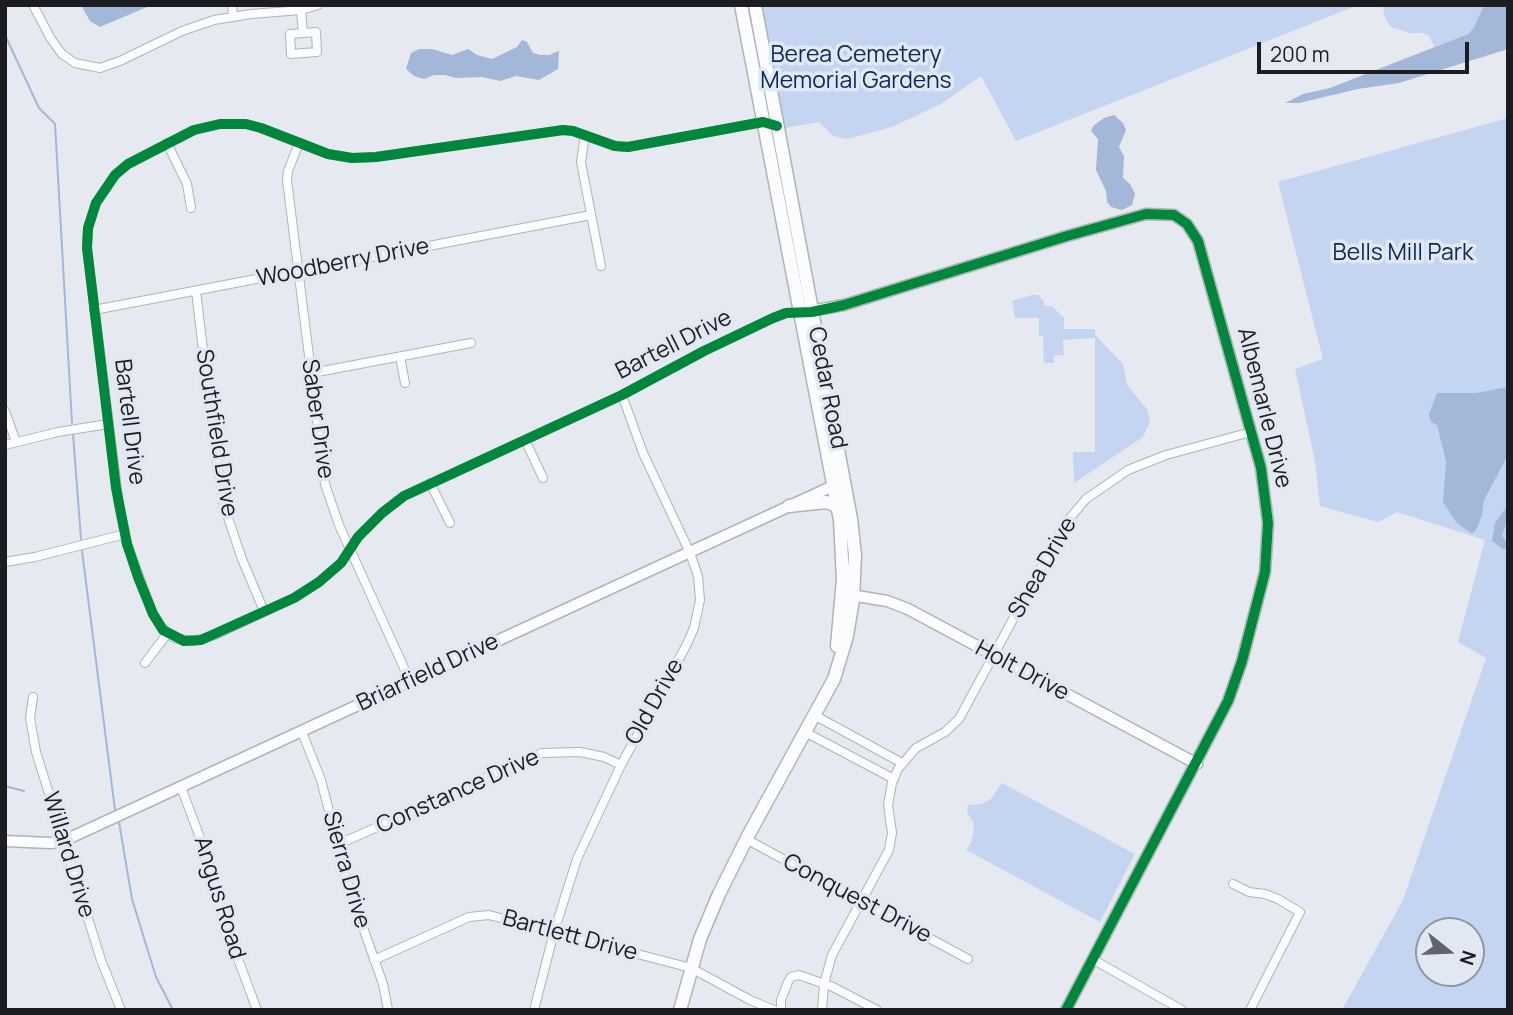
<!DOCTYPE html>
<html>
<head>
<meta charset="utf-8">
<style>
  body { margin:0 }
  #map { position:relative; width:1513px; height:1015px; overflow:hidden; background:#e6e9ef; font-family:Manrope,sans-serif }
  canvas { display:block }
  .frame { position:absolute; inset:0; border:7px solid #1b1d21; pointer-events:none }
  .north { position:absolute; left:1415px; top:917px; width:70px; height:70px; box-sizing:border-box; background:#e2e8f3; border:2px solid #92979f; border-radius:50%; rotate:108deg; font-size:19px; font-weight:700; line-height:28px; text-align:center; color:#1b1d21 }
  .north::after { content:''; display:block; margin:auto; width:24px; height:32px; background:#626469; clip-path:polygon(50% 0,100% 100%,50% 72%,0 100%) }
  .scale { position:absolute; left:1257px; top:42px; width:212px; height:32px; box-sizing:border-box; border:4px solid #1b1d21; border-top:0; padding-left:9px; font-size:21px; line-height:24px; white-space:nowrap; color:#1b1d21; -webkit-text-stroke:5px #e2e8f3; paint-order:stroke }
</style>
</head>
<body>
<div id="map">
<canvas width="1513" height="1015"></canvas>
<div class="frame"></div>
<div class="north">N</div>
<div class="scale">200 m</div>
</div>
<script>
const c = document.querySelector('canvas').getContext('2d');
c.lineJoin = 'round';
function paint(path, color) { c.fillStyle = color; c.fill(path, 'evenodd'); }
const poly = rows => new Path2D(rows.map(r => 'M' + r).join(''));
function stroke(path, color, width, dash) { c.strokeStyle = color; c.lineWidth = width; c.lineCap = dash ? 'butt' : 'round'; c.setLineDash(dash || []); c.stroke(path); }
function write(font, color, halo, rows, align = 'center') {
  c.font = font + ' Manrope,sans-serif'; c.lineWidth = 7; c.setLineDash([]); c.textBaseline = 'middle'; c.strokeStyle = halo; c.fillStyle = color; for (const [text, x, y, turn = 0] of rows) {
    c.save(); c.translate(x, y); c.rotate((+turn || 0) * Math.PI / 180); c.textAlign = isNaN(turn) ? turn : align; if (halo) c.strokeText(text, 0, 0); c.fillText(text, 0, 0); c.restore();
  }
}
const green = poly([
  [762,5,1358,5,1016,141,981,76,941,104,894,126,874,132,846,139,833,136,819,122,785,128],
  [1383,5,1484,5,1473,29,1468,34,1434,47,1429,36,1423,33,1410,33,1391,27,1384,15],
  [1508,118,1508,1010,1342,1010,1403,900,1486,658,1458,642,1485,540,1397,512,1378,522,1320,506,1315,461,1295,369,1323,359,1278,182],
  [1429,931,1471,931,1471,973,1429,973],
  [1032,295,1038,295,1044,301,1044,306,1052,306,1064,318,1064,329,1095,329,1095,335,1123,364,1127,385,1147,409,1150,422,1143,437,1074,483,1073,452,1095,452,1095,338,1063,340,1064,355,1054,356,1054,363,1044,363,1043,336,1039,336,1039,318,1015,318,1012,301],
  [1002,783,1135,854,1100,922,966,850,971,843,974,828,973,822,967,812,968,805,981,804,991,799]
]);
const water = poly([
  [81,5,152,5,100,27,90,21],
  [1484,5,1508,5,1508,49,1399,83,1358,89,1299,103,1285,103,1303,94,1330,88,1468,34,1473,29],
  [522,40,527,42,533,53,540,55,549,55,559,51,558,69,539,80,516,76,500,81,482,77,456,78,445,75,434,75,424,79,414,76,406,69,411,53,419,49,432,49,452,55,468,49,477,55,492,59,517,47],
  [1114,115,1123,123,1126,130,1119,147,1124,156,1123,178,1130,184,1135,194,1132,205,1122,210,1111,207,1107,202,1106,191,1096,170,1098,139,1091,131,1093,126,1104,118],
  [1508,387,1508,455,1484,500,1482,515,1476,530,1472,534,1456,522,1443,502,1446,461,1437,425,1431,422,1429,414,1437,393,1476,393],
  [1508,505,1508,517,1502,536,1505,540,1508,539,1508,549,1503,549,1492,541,1495,523]
]);
const stream = poly([
  [5,35,39,108,55,124,72,423],
  [73,434,81,539],
  [82,551,115,810],
  [5,786,24,791],
  [119,822,132,899,156,977,173,1010]
]);
const street = poly([
  [33,5,51,39,62,54,75,63,100,68,120,61,182,31,214,20,251,14,301,10,318,5],
  [232,5,233,16],
  [301,10,303,33,290,34,291,54,317,52,316,32,303,33],
  [777,126,763,122,628,147,615,146,573,131,563,130,376,157,352,158,328,154,261,128,246,124,220,124,194,130,128,164,115,175,96,203,88,228,87,248,119,505,127,544,153,614,163,630,174,638,194,641,215,635,294,598,319,582,341,563,358,537,382,513,404,496,622,395,704,351,773,318,786,313,800,312],
  [585,135,581,162,601,266],
  [167,143,187,184,191,208],
  [299,143,288,171,287,180,325,484,339,525,410,681],
  [196,291,215,450,224,506,242,559,264,611],
  [94,310,591,215],
  [400,357,405,383],
  [312,373,471,343],
  [5,411,16,442],
  [525,440,543,478],
  [5,445,58,432,108,424],
  [430,483,450,523],
  [5,562,35,557,125,534],
  [145,663,167,634],
  [33,697,30,718,36,752,101,960,121,1010],
  [814,715,902,763],
  [302,732,321,780,348,885,383,984,388,1010],
  [805,732,894,779],
  [181,787,205,851,225,924,257,1010],
  [746,839,968,959],
  [337,845,542,753,580,752,604,757,621,765],
  [1233,884,1249,892,1265,894,1278,899,1300,912,1250,1010],
  [374,960,469,917,489,915,691,968,750,1000,774,1010],
  [1094,960,1182,1010],
  [534,1010,554,932,577,859,621,765,687,644,694,628,700,600,698,576,690,553,643,453,622,395],
  [781,1010,781,1000,788,982,791,977,799,975,833,987,877,1010],
  [822,1010,824,984,832,955,889,850,892,833,888,805,892,783,898,769,916,748,945,732,959,719,1064,525,1086,499,1128,470,1166,455,1251,432]
]);
const secondary = poly([
  [804,312,844,305,1067,236,1146,214,1174,215,1187,224,1198,241,1261,468,1268,523,1265,572,1242,661,1228,701,1066,1010],
  [845,594,887,601,908,609,1197,764],
  [5,841,50,843,61,842,833,486,841,487]
]);
const primary = poly([
  [741,5,840,520,843,579,837,646],
  [789,506,826,502,835,505,839,512],
  [680,1010,700,939,719,894,749,834,834,679,847,636,853,599,855,555,851,519,755,5]
]);
const cycleway = poly([
  [777,126,763,122,628,147,615,146,573,131,563,130,376,157,352,158,328,154,261,128,246,124,220,124,194,130,128,164,115,175,96,203,88,228,87,248,116,488,127,544,138,577,153,614,163,630,184,641,201,640,294,598,319,582,341,563,358,537,382,513,404,496,622,395,704,351,773,318,786,313,812,312,844,305,1067,236,1146,214,1174,215,1187,224,1198,241,1261,468,1268,523,1265,572,1242,661,1228,701,1066,1010]
]);
const parkNames = [
  ["Berea Cemetery",856,56],
  ["Memorial Gardens",856,82],
  ["Bells Mill Park",1403,254]
];
const streetNames = [
  ["Woodberry Drive",343,263,-11],
  ["Bartell Drive",674,345,-27],
  ["Cedar Road",827,388,79],
  ["Albemarle Drive",1264,408,76],
  ["Saber Drive",317,419,82],
  ["Bartell Drive",129,422,83],
  ["Southfield Drive",216,433,81],
  ["Shea Drive",1043,568,-60],
  ["Holt Drive",1022,671,28],
  ["Briarfield Drive",428,673,-25],
  ["Old Drive",655,702,-61],
  ["Constance Drive",458,792,-24],
  ["Willard Drive",68,855,73],
  ["Sierra Drive",346,870,74],
  ["Angus Road",219,898,73],
  ["Conquest Drive",857,899,28],
  ["Bartlett Drive",570,936,15]
];
paint(green, '#c4d5f2');
paint(water, '#a3b7d9');
stroke(stream, '#a3b7d9', 2);
stroke(street, '#b0b3b7', 10);
stroke(secondary, '#b0b3b7', 13);
stroke(primary, '#b0b3b7', 15);
stroke(street, '#fbfcfd', 8);
stroke(secondary, '#fbfcfd', 10);
stroke(primary, '#fbfcfd', 12);
stroke(cycleway, '#00873e', 10);
write('23px', '#08285f', '#e2e8f3', parkNames);
write('23px', '#1b1d21', '#e2e8f3', streetNames);
</script>
</body>
</html>
